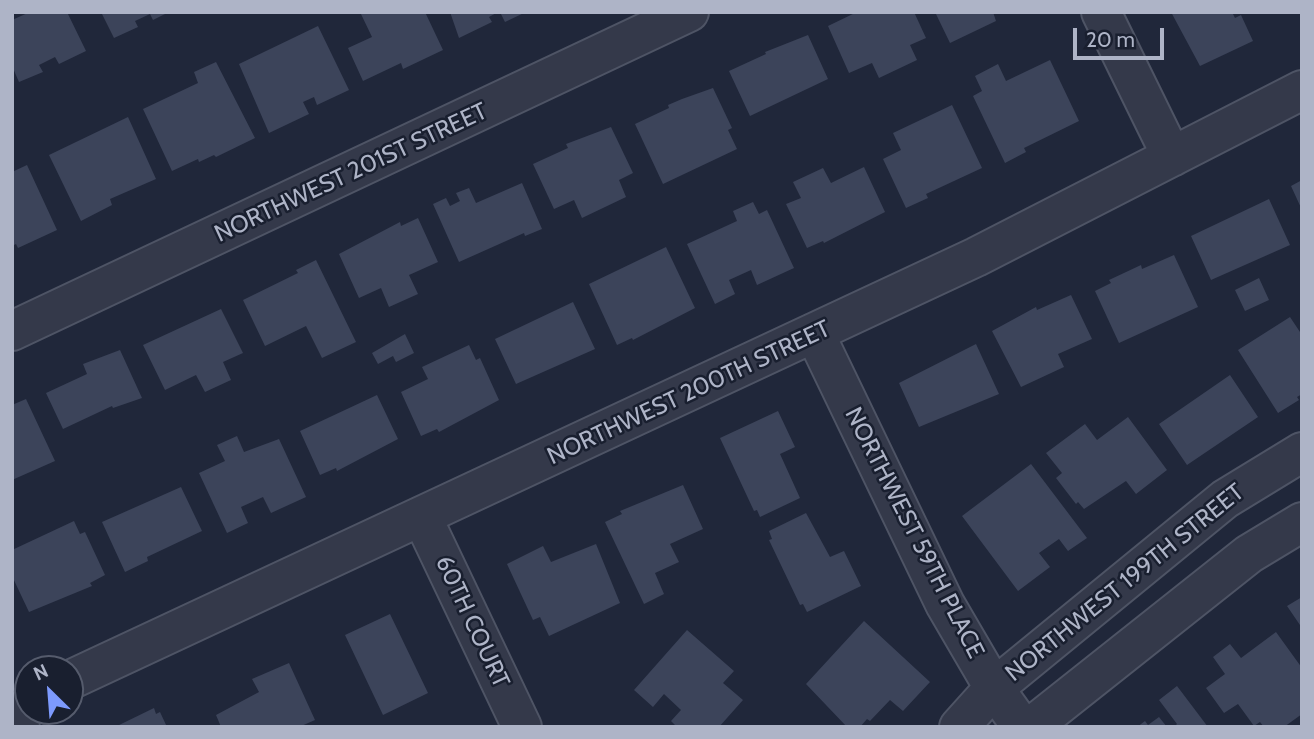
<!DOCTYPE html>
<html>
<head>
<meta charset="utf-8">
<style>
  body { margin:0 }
  #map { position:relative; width:1314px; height:739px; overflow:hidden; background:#20273a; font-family:Cabin,sans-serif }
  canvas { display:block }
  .frame { position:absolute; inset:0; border:14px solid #aeb4c7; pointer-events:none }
  .north { position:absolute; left:14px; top:655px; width:70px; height:70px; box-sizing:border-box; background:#191f2f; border:2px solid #555b6c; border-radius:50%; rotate:335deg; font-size:19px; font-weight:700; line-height:28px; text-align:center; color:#aeb4c7 }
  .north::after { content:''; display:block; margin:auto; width:24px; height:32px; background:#7d9afd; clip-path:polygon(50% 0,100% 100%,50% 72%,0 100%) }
  .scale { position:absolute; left:1073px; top:28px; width:91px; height:32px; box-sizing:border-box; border:4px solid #aeb4c7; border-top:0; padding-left:9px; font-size:21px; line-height:24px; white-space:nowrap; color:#aeb4c7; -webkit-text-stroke:5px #191f2f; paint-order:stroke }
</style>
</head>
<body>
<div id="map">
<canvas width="1314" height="739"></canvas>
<div class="frame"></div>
<div class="north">N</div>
<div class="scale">20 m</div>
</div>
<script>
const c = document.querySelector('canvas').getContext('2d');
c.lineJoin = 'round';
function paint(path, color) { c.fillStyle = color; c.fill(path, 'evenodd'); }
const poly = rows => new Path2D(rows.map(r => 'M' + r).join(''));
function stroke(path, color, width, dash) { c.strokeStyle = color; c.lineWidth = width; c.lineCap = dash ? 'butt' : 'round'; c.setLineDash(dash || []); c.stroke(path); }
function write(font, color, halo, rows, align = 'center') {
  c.font = font + ' Cabin,sans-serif'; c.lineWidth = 5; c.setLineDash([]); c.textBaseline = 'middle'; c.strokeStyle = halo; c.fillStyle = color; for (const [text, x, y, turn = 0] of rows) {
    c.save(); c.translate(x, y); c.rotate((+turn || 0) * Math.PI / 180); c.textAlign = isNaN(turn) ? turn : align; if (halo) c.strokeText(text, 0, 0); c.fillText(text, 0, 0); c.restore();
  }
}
const building = poly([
  [30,12,67,12,86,51,59,64,55,57,39,65,43,72,19,82,12,66,12,20],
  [101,12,169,12,153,20,150,14,135,21,138,27,114,38],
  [360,12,425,12,443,50,403,69,401,63,363,81,348,48,372,37],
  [450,12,498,12,489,17,492,22,459,38],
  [500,12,526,12,505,22],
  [857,12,914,12,926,38,910,45,917,60,879,78,872,63,849,73,828,26],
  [935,12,993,12,996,21,950,43],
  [1171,12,1232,12,1235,18,1241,15,1253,41,1200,66],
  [318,26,349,90,317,105,314,97,303,102,309,114,269,133,239,64],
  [808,35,828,79,750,116,729,71,766,54,765,52],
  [1050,60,1079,121,1024,148,1026,152,1005,163,973,96,982,91,975,76,998,64,1006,81],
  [216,62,255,138,216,157,214,155,199,162,198,159,172,171,143,109,198,83,194,72],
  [713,88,732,128,728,130,737,149,663,184,635,124,669,108,668,105,682,99],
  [952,105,982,168,926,194,928,198,906,208,883,159,901,150,893,133],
  [128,117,156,179,110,199,112,205,81,221,49,155],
  [611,127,633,173,619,180,626,197,582,218,574,200,554,209,533,164,568,148,566,144],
  [27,165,57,230,18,248,16,244,12,246,12,172],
  [864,167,885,212,824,243,823,241,807,248,786,204,801,198,793,182,823,168,831,183],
  [1302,180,1302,210,1291,186],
  [522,183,542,229,525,236,524,233,459,262,433,204,446,198,450,206,460,201,456,193,469,188,476,203],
  [1269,199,1290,245,1211,280,1191,236],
  [753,202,759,214,767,210,794,268,757,285,751,270,729,280,735,294,715,304,687,244,737,221,733,211],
  [418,218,438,262,409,275,418,294,389,307,381,288,359,298,339,254,400,222,401,226],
  [666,247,695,308,633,340,632,338,617,345,589,284],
  [1174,255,1198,307,1119,343,1095,291,1111,283,1109,280,1141,265,1142,269],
  [316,260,356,342,322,358,306,326,265,346,243,300,298,273,296,270],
  [1259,278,1269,300,1245,311,1235,290],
  [1071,295,1092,339,1058,354,1064,367,1021,387,992,331,1036,307,1037,310],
  [573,302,595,349,516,384,495,339],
  [221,309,243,353,223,362,231,380,205,392,196,375,165,390,143,345],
  [1290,317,1302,335,1302,394,1297,397,1299,400,1278,413,1238,350],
  [405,334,414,353,396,362,393,356,378,364,372,353],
  [976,344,999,394,919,427,899,383],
  [469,345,476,360,480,358,499,400,439,432,437,429,421,436,401,392,428,379,422,367],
  [120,350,142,398,113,408,112,406,63,429,46,393,87,374,83,364],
  [1230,375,1258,417,1187,465,1159,424],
  [377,395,398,439,337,471,336,468,320,475,300,431],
  [26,399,55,461,12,480,12,405],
  [778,411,795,447,780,454,800,498,760,517,757,510,754,511,720,438],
  [1128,417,1167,470,1136,494,1126,481,1084,509,1078,502,1076,504,1056,478,1062,473,1046,453,1085,424,1097,440],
  [237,436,244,452,279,439,306,497,271,513,263,497,241,507,248,523,227,533,199,473,225,461,217,445],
  [1031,464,1087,538,1068,551,1059,539,1039,553,1050,567,1018,591,962,516],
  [683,485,703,529,670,544,679,562,655,573,664,594,644,604,605,522,622,514,620,511],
  [181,487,202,531,147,557,148,561,125,572,102,522],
  [806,513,830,557,844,551,861,586,807,612,803,604,800,605,769,540,772,539,769,531],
  [74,521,80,534,85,532,105,575,90,583,92,586,29,612,12,576,12,550],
  [596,544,620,603,549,636,540,617,533,620,507,564,543,546,551,562],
  [1302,597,1302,628,1287,606],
  [390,614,428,693,383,715,345,635],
  [864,621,930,682,903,711,890,700,870,721,867,719,860,727,847,727,806,684],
  [687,630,734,671,723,683,743,700,719,727,677,727,671,721,681,710,664,694,653,707,634,690],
  [1276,632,1302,668,1302,714,1284,727,1264,727,1260,722,1254,726,1238,704,1224,713,1206,688,1225,674,1213,657,1230,644,1241,658],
  [289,663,315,720,299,727,221,727,216,715,259,692,252,679],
  [1177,686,1208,727,1174,727,1177,724,1159,700],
  [154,708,156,714,160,712,167,727,115,727],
  [1159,717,1167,727,1137,727,1145,721,1148,725]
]);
const minor = poly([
  [1101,12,1172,157],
  [12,331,689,12],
  [815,334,945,604,994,688,1022,727],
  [422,517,522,727],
  [70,680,976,257,1302,90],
  [12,709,20,727],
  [959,727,994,688,1225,499,1302,452],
  [1031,727,1249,554,1302,522]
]);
const streetNames = [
  ["NORTHWEST 201ST STREET",351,173,-25],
  ["NORTHWEST 200TH STREET",689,393,-25],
  ["NORTHWEST 59TH PLACE",914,533,63],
  ["NORTHWEST 199TH STREET",1125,583,-39],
  ["60TH COURT",472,622,65]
];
paint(building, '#3c445a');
stroke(minor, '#4e5465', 42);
stroke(minor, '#34394a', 38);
write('24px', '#aeb4c7', '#191f2f', streetNames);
</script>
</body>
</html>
